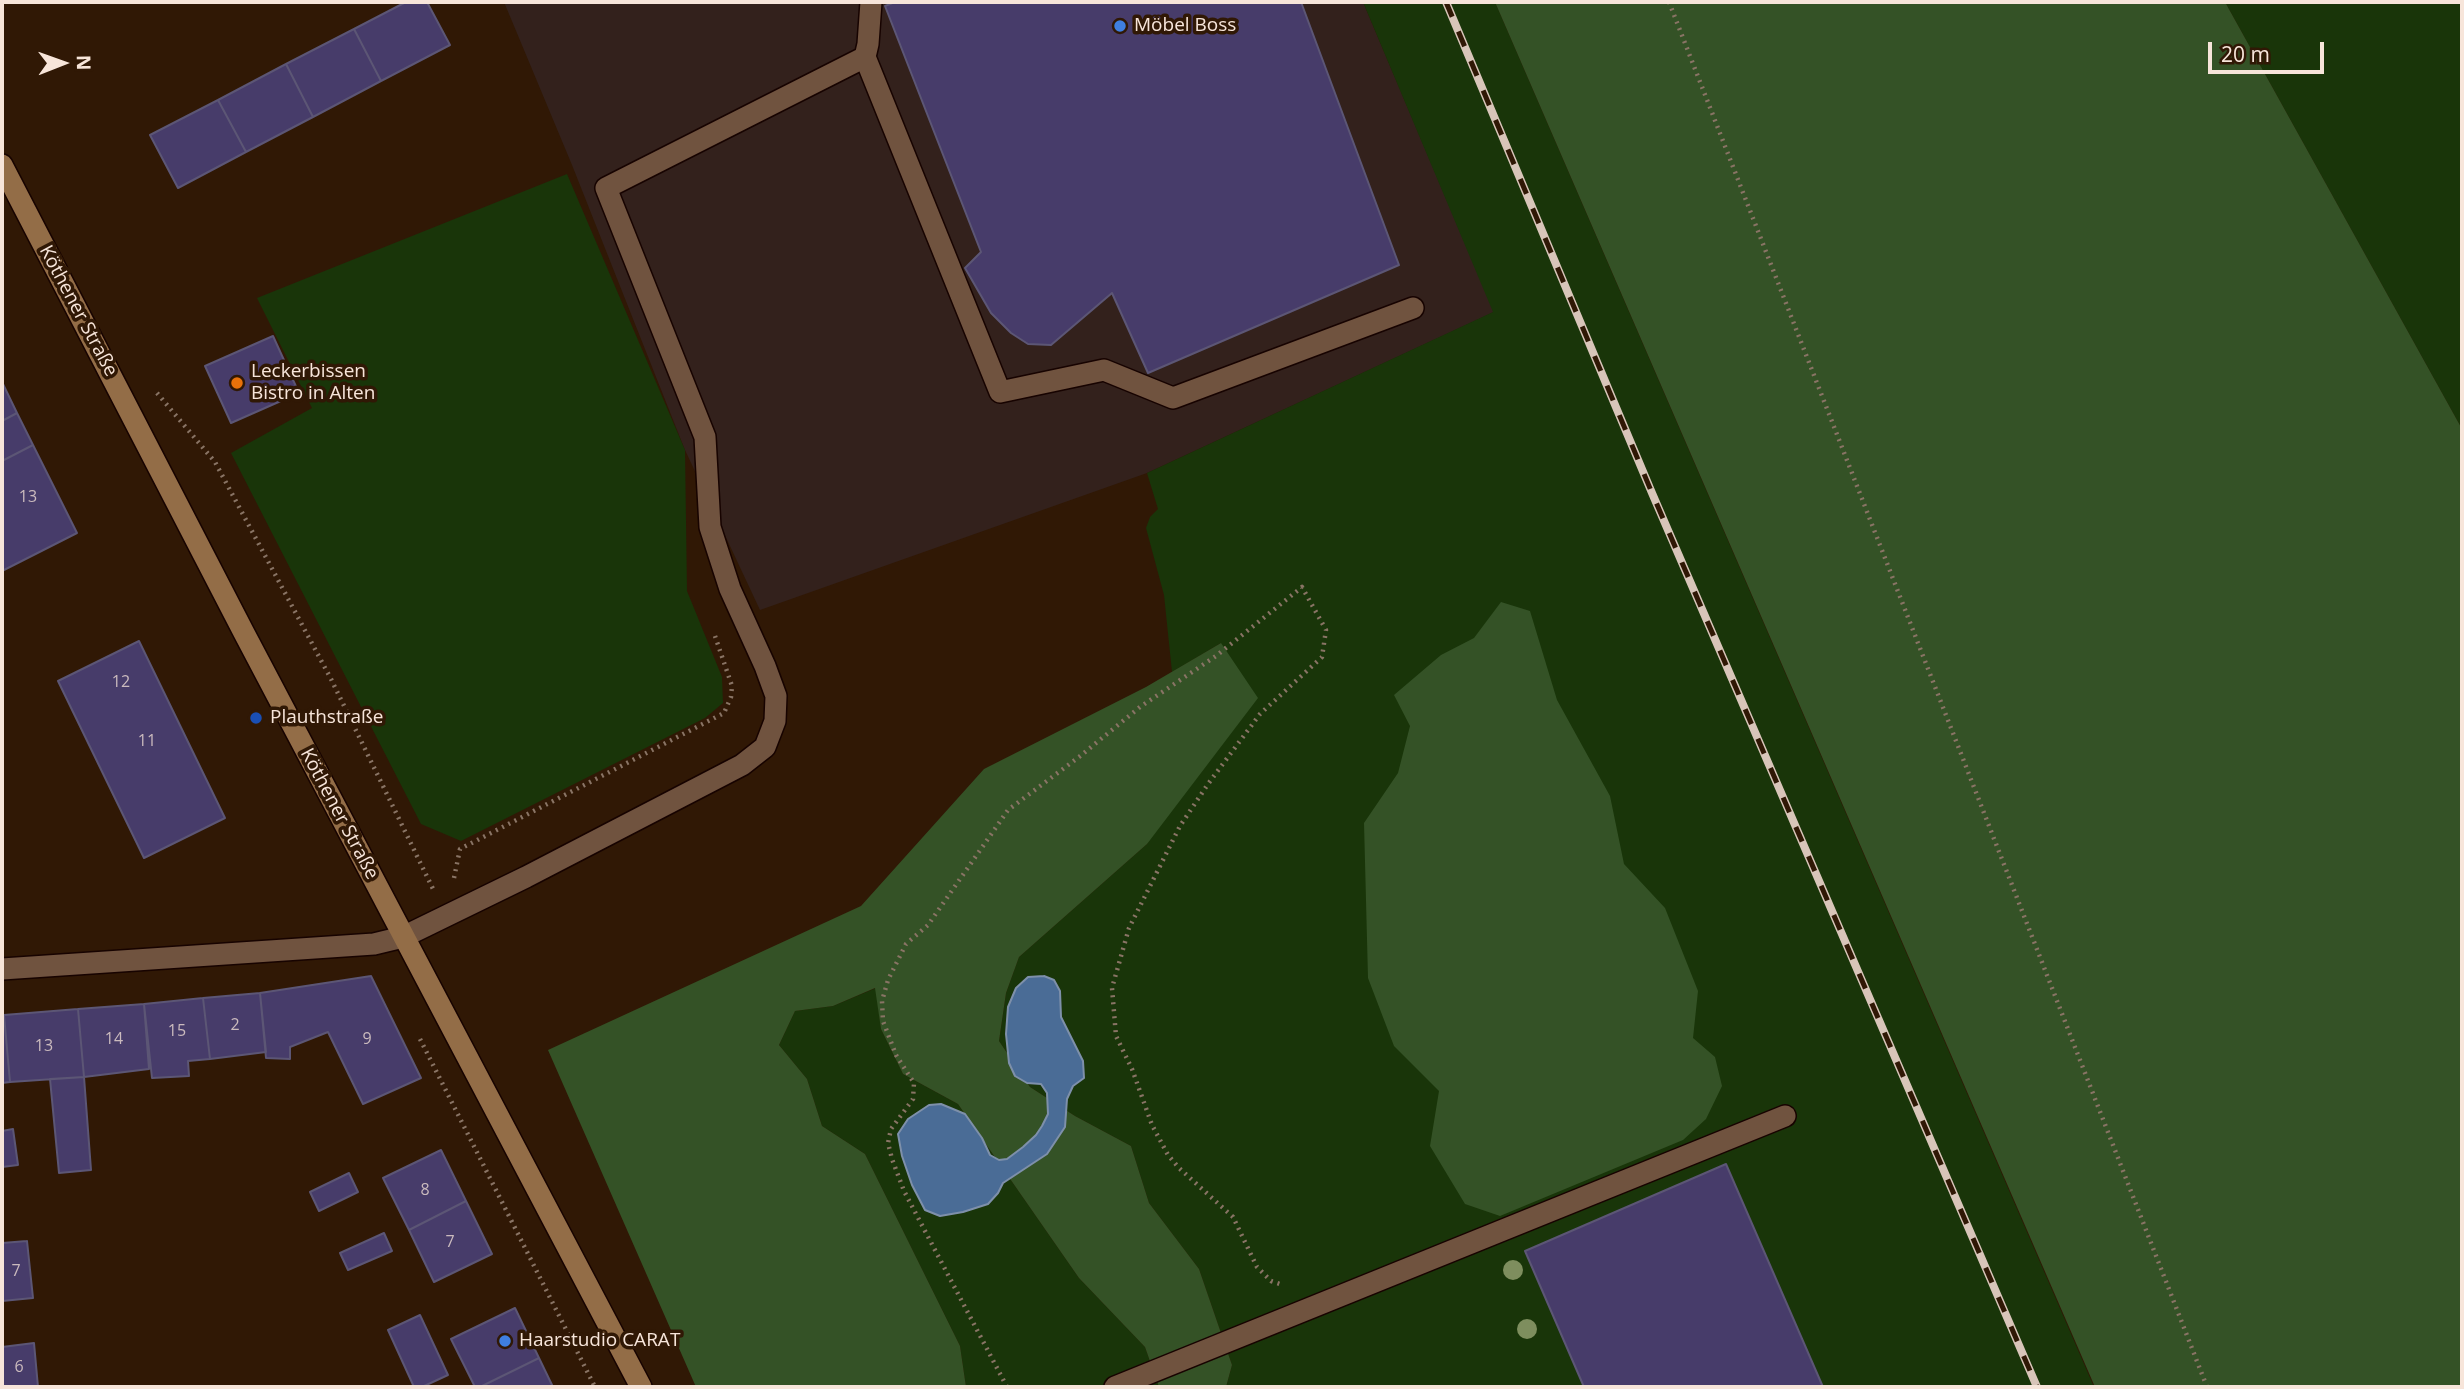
<!DOCTYPE html>
<html>
<head>
<meta charset="utf-8">
<style>
  body { margin:0 }
  #map { position:relative; width:2464px; height:1389px; overflow:hidden; background:#301805; font-family:"Open Sans",sans-serif }
  canvas { display:block }
  .frame { position:absolute; inset:0; border:4px solid #f7e5da; pointer-events:none }
  .north { position:absolute; left:28px; top:28px; width:70px; height:70px; -webkit-text-stroke:5px #301805; paint-order:stroke; rotate:89deg; font-size:19px; font-weight:700; line-height:28px; text-align:center; color:#f7e5da }
  .north::after { content:''; display:block; margin:auto; width:24px; height:32px; background:#f7e5da; clip-path:polygon(50% 0,100% 100%,50% 72%,0 100%) }
  .scale { position:absolute; left:2208px; top:42px; width:116px; height:32px; box-sizing:border-box; border:4px solid #f7e5da; border-top:0; padding-left:9px; font-size:21px; line-height:24px; white-space:nowrap; color:#f7e5da; -webkit-text-stroke:5px #301805; paint-order:stroke }
</style>
</head>
<body>
<div id="map">
<canvas width="2464" height="1389"></canvas>
<div class="frame"></div>
<div class="north">N</div>
<div class="scale">20 m</div>
</div>
<script>
const c = document.querySelector('canvas').getContext('2d');
c.lineJoin = 'round';
function paint(path, color) { c.fillStyle = color; c.fill(path, 'evenodd'); }
const poly = rows => new Path2D(rows.map(r => 'M' + r).join(''));
function stroke(path, color, width, dash) { c.strokeStyle = color; c.lineWidth = width; c.lineCap = dash ? 'butt' : 'round'; c.setLineDash(dash || []); c.stroke(path); }
function write(font, color, halo, rows, align = 'center') {
  c.font = font + ' "Open Sans",sans-serif'; c.lineWidth = 7; c.setLineDash([]); c.textBaseline = 'middle'; c.strokeStyle = halo; c.fillStyle = color; for (const [text, x, y, turn = 0] of rows) {
    c.save(); c.translate(x, y); c.rotate((+turn || 0) * Math.PI / 180); c.textAlign = isNaN(turn) ? turn : align; if (halo) c.strokeText(text, 0, 0); c.fillText(text, 0, 0); c.restore();
  }
}
const industrial = poly([
  [504,2,1363,2,1494,312,1147,473,760,610,685,450,572,165]
]);
const green = poly([
  [1363,2,1495,2,2094,1387,1226,1387,1232,1365,1199,1269,1149,1203,1131,1146,1075,1116,1030,1087,999,1041,1006,993,1019,957,1147,844,1221,643,1172,672,1164,595,1146,528,1150,517,1158,509,1147,473,1493,312],
  [2225,2,2462,2,2462,429],
  [567,174,685,450,687,591,722,677,723,703,705,718,461,841,421,824,231,453,312,408,257,298],
  [876,988,881,1029,903,1074,958,1104,1079,1278,1145,1347,1159,1387,966,1387,960,1346,865,1154,822,1126,807,1079,779,1045,795,1011,833,1006]
]);
const forest = poly([
  [1495,2,2225,2,2462,429,2462,1387,2095,1387],
  [1501,602,1530,611,1557,700,1610,796,1624,864,1665,908,1698,991,1693,1038,1715,1057,1722,1086,1706,1119,1683,1140,1500,1216,1465,1204,1430,1146,1439,1091,1394,1046,1368,978,1364,823,1398,773,1410,726,1394,695,1441,655,1474,638],
  [1221,643,1258,698,1147,844,1019,957,1006,993,999,1041,1030,1087,1075,1116,1131,1146,1149,1203,1199,1269,1232,1365,1226,1387,1159,1387,1145,1347,1079,1278,958,1104,903,1074,881,1029,875,988,833,1006,795,1011,779,1045,807,1079,822,1126,865,1154,960,1346,966,1387,696,1387,548,1050,861,906,984,769,1146,687]
]);
const water = poly([
  [1044,976,1054,980,1060,991,1061,1017,1083,1061,1084,1078,1073,1086,1067,1099,1065,1127,1047,1154,1003,1183,998,1193,988,1204,963,1212,940,1216,925,1210,912,1185,902,1156,898,1134,908,1119,929,1105,941,1104,965,1114,982,1138,990,1155,999,1160,1007,1159,1023,1147,1036,1135,1042,1126,1048,1114,1047,1093,1041,1084,1027,1083,1015,1076,1009,1063,1006,1034,1008,1007,1016,988,1028,977,1044,976]
]);
const building = poly([
  [406,2,427,2,450,45,381,81,354,29,406,2],
  [895,2,1301,2,1399,265,1148,373,1112,293,1051,345,1028,344,1011,333,991,313,965,268,981,252,885,6,895,2],
  [354,29,381,81,313,117,286,64,354,29],
  [286,64,313,117,246,152,218,100,286,64],
  [218,100,246,152,178,188,150,135,218,100],
  [273,336,299,393,231,423,205,366,273,336],
  [2,382,17,413,2,421,2,382],
  [17,413,33,445,2,461,2,421,17,413],
  [33,445,77,533,2,571,2,461,33,445],
  [139,641,225,818,144,858,58,681,139,641],
  [371,976,421,1078,363,1104,328,1032,290,1047,290,1059,266,1058,260,993,371,976],
  [260,993,266,1052,210,1059,203,998,260,993],
  [203,998,210,1059,188,1061,189,1076,152,1078,144,1004,203,998],
  [144,1004,149,1069,84,1077,78,1009,144,1004],
  [78,1009,84,1077,10,1082,4,1015,78,1009],
  [4,1015,10,1082,2,1083,2,1016,4,1015],
  [84,1077,91,1170,59,1173,50,1079,84,1077],
  [13,1129,18,1165,2,1167,2,1131,13,1129],
  [441,1150,466,1201,409,1230,383,1178,441,1150],
  [1726,1164,1823,1387,1584,1387,1525,1251,1726,1164],
  [349,1173,358,1192,319,1211,310,1192,349,1173],
  [466,1201,492,1254,434,1282,409,1230,466,1201],
  [384,1233,392,1251,348,1270,340,1253,384,1233],
  [27,1241,33,1298,2,1301,2,1243,27,1241],
  [515,1308,539,1358,480,1387,475,1387,451,1339,515,1308],
  [420,1315,448,1375,422,1387,414,1387,388,1330,420,1315],
  [34,1343,38,1387,2,1387,2,1347,34,1343],
  [539,1358,553,1387,480,1387,539,1358]
]);
const path = poly([
  [1669,2,2207,1387],
  [157,393,215,462,331,679,434,891],
  [454,878,460,849,724,713,731,697,732,686,715,636],
  [420,1039,595,1387],
  [1007,1387,904,1191,892,1159,888,1143,891,1129,913,1099,914,1083,896,1055,883,1021,882,1001,888,980,906,944,928,925,1008,810,1079,757,1140,707,1216,656,1302,587,1326,630,1322,657,1260,714,1208,784,1180,826,1129,928,1112,988,1116,1036,1132,1069,1152,1125,1168,1155,1179,1168,1233,1217,1257,1267,1271,1281,1283,1285]
]);
const lane = poly([
  [865,57,1000,392,1104,370,1173,398,1413,308],
  [403,937,526,877,742,765,765,747,775,721,776,696,765,666,730,589,710,527,705,437,606,188,865,57,868,44,871,2],
  [1115,1387,1785,1116]
]);
const street = poly([
  [2,969,374,944,403,937]
]);
const secondary = poly([
  [2,165,243,631,641,1387]
]);
const rail = poly([
  [1446,2,1652,493,2037,1387]
]);
const trees = [
  [1513,1270],
  [1527,1329]
];
const markers = [
  [1120,26,7,"#3f7fe0"],
  [237,383,7,"#e8710a"],
  [256,718,7,"#1a4fb4"],
  [505,1341,7,"#3f7fe0"]
];
const numberNames = [
  ["13",28,497],
  ["12",121,682],
  ["11",147,741],
  ["2",235,1025],
  ["15",177,1031],
  ["14",114,1039],
  ["9",367,1039],
  ["13",44,1046],
  ["8",425,1190],
  ["7",450,1242],
  ["7",16,1271],
  ["6",19,1367]
];
const poiNames = [
  ["Möbel Boss",1134,26],
  ["Leckerbissen",251,372],
  ["Bistro in Alten",251,394],
  ["Plauthstraße",270,718],
  ["Haarstudio CARAT",519,1341]
];
const streetNames = [
  ["Köthener Straße",78,311,62],
  ["Köthener Straße",339,814,62]
];
paint(industrial, '#33211c');
paint(green, '#193509');
paint(forest, '#345226');
paint(water, '#4a6c96');
stroke(water, '#7e90aa', 2);
paint(building, '#473c6a');
stroke(building, '#5c5675', 2);
stroke(lane, '#170300', 24);
stroke(street, '#170300', 24);
stroke(secondary, '#170300', 24);
stroke(path, '#897465', 4.5, [2, 5]);
stroke(lane, '#70533f', 21);
stroke(street, '#70533f', 21);
stroke(secondary, '#936d47', 21);
stroke(rail, '#d8c5b9', 8);
stroke(rail, '#301805', 5, [16]);
c.fillStyle = '#7e8e5e';
for (const [x, y] of trees) { c.beginPath(); c.arc(x, y, 10, 0, 2 * Math.PI); c.fill(); }
for (const [x, y, r, color] of markers) { const dot = new Path2D(); dot.arc(x, y, r, 0, 2 * Math.PI); c.fillStyle = color; c.fill(dot); stroke(dot, '#301805', 2.5); }
write('16px', '#cbbbbe', null, numberNames);
write('19px', '#f7e5da', '#301805', poiNames, 'left');
write('19px', '#f7e5da', '#301805', streetNames);
</script>
</body>
</html>
